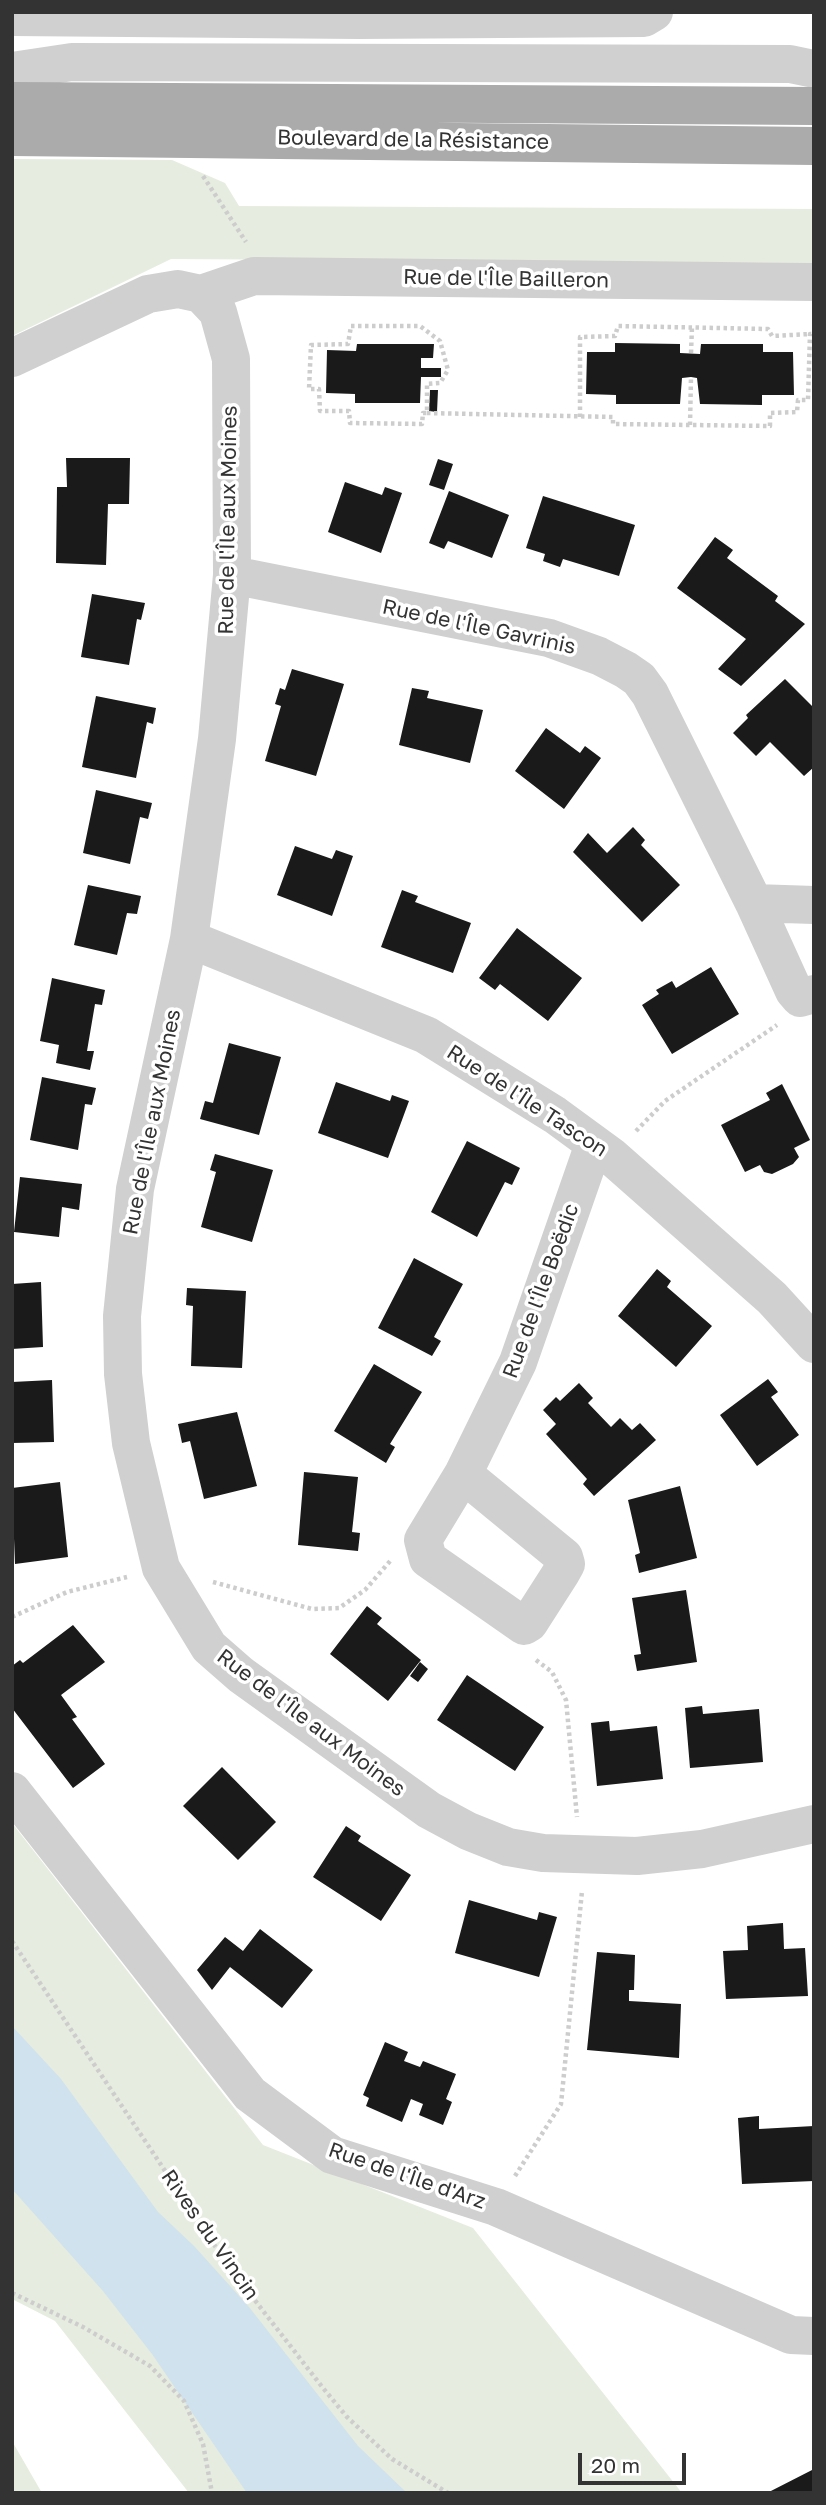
<!DOCTYPE html>
<html>
<head>
<meta charset="utf-8">
<style>
  body { margin:0 }
  #map { position:relative; width:826px; height:2505px; overflow:hidden; background:#fff; font-family:"Golos Text",sans-serif }
  canvas { display:block }
  .frame { position:absolute; inset:0; border:14px solid #333; pointer-events:none }
  .scale { position:absolute; left:578px; top:2453px; width:108px; height:32px; box-sizing:border-box; border:4px solid #333; border-top:0; padding-left:9px; font-size:21px; line-height:24px; white-space:nowrap; color:#333; -webkit-text-stroke:5px #fff; paint-order:stroke }
</style>
</head>
<body>
<div id="map">
<canvas width="826" height="2505"></canvas>
<div class="frame"></div>
<div class="scale">20 m</div>
</div>
<script>
const c = document.querySelector('canvas').getContext('2d');
c.lineJoin = 'round';
function paint(path, color) { c.fillStyle = color; c.fill(path, 'evenodd'); }
const poly = rows => new Path2D(rows.map(r => 'M' + r).join(''));
function stroke(path, color, width, dash) { c.strokeStyle = color; c.lineWidth = width; c.lineCap = dash ? 'butt' : 'round'; c.setLineDash(dash || []); c.stroke(path); }
function write(font, color, halo, rows, align = 'center') {
  c.font = font + ' "Golos Text",sans-serif'; c.lineWidth = 7; c.setLineDash([]); c.textBaseline = 'middle'; c.strokeStyle = halo; c.fillStyle = color; for (const [text, x, y, turn = 0] of rows) {
    c.save(); c.translate(x, y); c.rotate((+turn || 0) * Math.PI / 180); c.textAlign = isNaN(turn) ? turn : align; if (halo) c.strokeText(text, 0, 0); c.fillText(text, 0, 0); c.restore();
  }
}
const green = poly([
  [12,159,172,160,225,183,239,206,814,209,814,263,171,259,12,336],
  [12,1823,263,2145,473,2228,682,2493,189,2493,55,2321,12,2299],
  [12,2441,42,2493,12,2493]
]);
const water = poly([
  [12,2026,61,2079,158,2212,194,2246,249,2307,358,2446,407,2493,247,2493,152,2354,103,2291,12,2189]
]);
const building = poly([
  [615,343,680,344,680,353,700,354,701,344,763,344,763,352,793,352,794,395,762,395,762,405,700,404,697,378,691,377,682,378,680,404,616,404,616,395,586,394,587,352,615,352],
  [357,344,434,344,433,358,421,358,421,368,441,368,441,377,421,377,420,403,355,403,355,394,326,393,327,350,356,351],
  [430,390,438,390,437,412,429,411],
  [66,458,130,458,129,504,108,504,106,565,56,563,57,487,67,487],
  [438,459,453,464,444,490,429,485],
  [345,482,382,495,385,487,402,493,381,553,328,532],
  [449,491,509,515,492,558,448,541,444,549,429,543],
  [543,496,635,525,619,576,563,559,560,567,543,561,545,554,526,548],
  [715,537,733,550,727,558,778,596,775,601,805,624,741,686,718,669,746,639,677,588],
  [92,594,145,603,141,620,137,619,129,665,81,657],
  [292,669,344,684,316,776,265,761,281,706,275,704,280,688,285,690],
  [785,679,814,708,814,767,804,776,770,742,756,756,733,733,748,718,746,715],
  [412,688,429,691,427,698,483,710,470,763,399,745],
  [96,696,156,708,153,724,147,722,136,778,82,767],
  [546,728,580,753,585,746,601,758,564,809,515,771],
  [96,790,152,803,148,819,140,817,130,864,83,853],
  [633,827,645,840,641,845,680,885,642,922,573,852,588,833,607,853],
  [295,846,332,859,336,850,353,856,332,916,277,895],
  [88,885,141,896,137,914,127,913,117,955,74,945],
  [402,890,418,896,415,902,471,923,453,973,381,947],
  [517,928,582,978,548,1021,500,984,495,990,479,978],
  [711,967,739,1014,672,1054,642,1005,659,994,656,990,672,981,676,988],
  [52,978,105,990,102,1005,95,1004,87,1051,94,1051,90,1070,56,1063,59,1045,40,1041],
  [229,1043,281,1057,259,1135,200,1119,205,1101,213,1103],
  [42,1077,96,1088,92,1105,85,1104,78,1150,30,1140],
  [336,1082,390,1101,392,1095,409,1101,388,1158,318,1133],
  [782,1084,810,1140,794,1148,799,1157,793,1164,772,1174,764,1172,760,1165,745,1172,721,1125,770,1100,766,1093],
  [467,1141,520,1168,512,1185,505,1182,477,1237,431,1212],
  [215,1154,273,1170,252,1242,201,1227,216,1172,210,1170],
  [20,1177,82,1184,79,1210,62,1207,59,1237,14,1232],
  [414,1258,463,1284,434,1337,441,1341,432,1356,378,1328],
  [657,1269,671,1281,667,1287,712,1326,676,1367,618,1316],
  [41,1282,43,1347,12,1349,12,1284],
  [187,1288,246,1291,242,1368,191,1366,193,1306,186,1305],
  [374,1364,422,1392,390,1444,395,1447,386,1463,334,1431],
  [768,1379,778,1392,771,1397,799,1435,757,1466,720,1415],
  [52,1380,54,1442,12,1443,12,1382],
  [579,1383,593,1398,588,1403,611,1427,620,1418,632,1430,640,1423,656,1440,594,1496,583,1484,587,1479,546,1434,556,1424,543,1410,556,1397,560,1401],
  [237,1412,257,1486,204,1499,190,1441,182,1443,178,1424],
  [304,1472,358,1477,352,1532,360,1533,358,1551,298,1545],
  [60,1482,68,1557,15,1564,12,1488],
  [680,1486,697,1558,639,1573,635,1555,640,1553,628,1500],
  [686,1590,697,1662,637,1671,634,1655,641,1654,632,1598],
  [367,1606,382,1618,377,1624,421,1660,388,1701,330,1654],
  [73,1625,105,1662,61,1695,77,1717,72,1719,105,1764,73,1788,12,1708,12,1666,20,1660,23,1663],
  [420,1662,428,1669,418,1682,410,1676],
  [467,1675,544,1727,515,1771,437,1720],
  [702,1706,703,1714,759,1709,763,1762,690,1768,685,1708],
  [609,1721,610,1731,657,1726,663,1779,597,1786,591,1723],
  [222,1767,276,1822,238,1860,183,1806],
  [346,1826,361,1836,358,1841,411,1875,381,1921,313,1877],
  [469,1900,537,1920,539,1912,557,1917,539,1977,455,1953],
  [783,1923,784,1949,805,1948,808,1996,726,1999,723,1951,748,1950,747,1926],
  [260,1929,313,1970,282,2008,230,1967,212,1990,197,1970,225,1937,243,1951],
  [597,1952,635,1955,634,1990,629,1990,629,2001,681,2004,679,2058,587,2050],
  [385,2042,408,2052,404,2061,420,2067,423,2061,456,2074,446,2099,452,2102,443,2125,419,2115,423,2104,411,2099,402,2122,366,2106,369,2098,363,2095],
  [759,2116,759,2129,814,2126,814,2181,742,2184,738,2118],
  [814,2469,814,2493,767,2493]
]);
const path = poly([
  [203,176,246,242],
  [351,326,420,326,440,341,448,370,440,383,427,384,427,413,423,413,422,424,350,423,349,411,320,411,319,389,309,389,311,345,348,344,351,326],
  [691,353,692,327],
  [427,413,613,417,613,424,770,426,770,413,797,412,798,400,808,400,810,334,814,334],
  [580,417,580,337,615,336,618,326,768,329,772,336,810,334],
  [690,425,691,377],
  [636,1131,665,1101,777,1025],
  [213,1582,312,1609,339,1608,365,1590,391,1560],
  [12,1617,67,1592,127,1577],
  [536,1660,552,1672,566,1700,577,1817],
  [12,1941,229,2267,323,2388,347,2417,392,2459,448,2493],
  [515,2176,561,2104,582,1891],
  [12,2293,83,2327,150,2366,184,2401,203,2444,212,2493]
]);
const minor = poly([
  [12,17,359,20,644,18,654,12],
  [12,71,72,62,790,64,814,69],
  [201,294,254,276,814,282],
  [12,358,148,294,178,289,201,294,218,312,231,359,232,575,217,739,189,939,135,1189,122,1316,123,1374,131,1443,161,1568,209,1647,241,1675,429,1810,468,1831,508,1847,543,1853,637,1856,702,1849,814,1824],
  [232,575,549,638,599,656,626,670,639,679,650,694,754,903],
  [814,905,754,903,794,991,800,998,814,994],
  [189,939,426,1035,555,1115,611,1156,772,1298,814,1344],
  [463,1474,564,1557,566,1564,561,1573,529,1623,524,1626,428,1559,423,1540,463,1474,518,1362,594,1144],
  [12,1791,250,2094,332,2155,496,2207,791,2335,814,2336]
]);
const major = poly([
  [12,101,814,106],
  [12,137,814,146]
]);
const streetNames = [
  ["Boulevard de la Résistance",413,140,1],
  ["Rue de l'Île Bailleron",506,279,1],
  ["Rue de l'Île aux Moines",228,520,-89],
  ["Rue de l'Île Gavrinis",479,627,12],
  ["Rue de l'Île Tascon",527,1101,33],
  ["Rue de l'Île aux Moines",152,1122,-79],
  ["Rue de l'Île Boëdic",541,1291,-70],
  ["Rue de l'Île aux Moines",311,1723,37],
  ["Rue de l'Île d'Arz",407,2176,19],
  ["Rives du Vincin",210,2235,55]
];
paint(green, '#e6ecdf');
paint(water, '#cfe2ee');
paint(building, '#1a1a1a');
stroke(path, '#cdcdcd', 4.5, [3.5, 3.5]);
stroke(minor, '#d0d0d0', 38);
stroke(major, '#ababab', 38);
write('21px', '#333', '#fff', streetNames);
</script>
</body>
</html>
